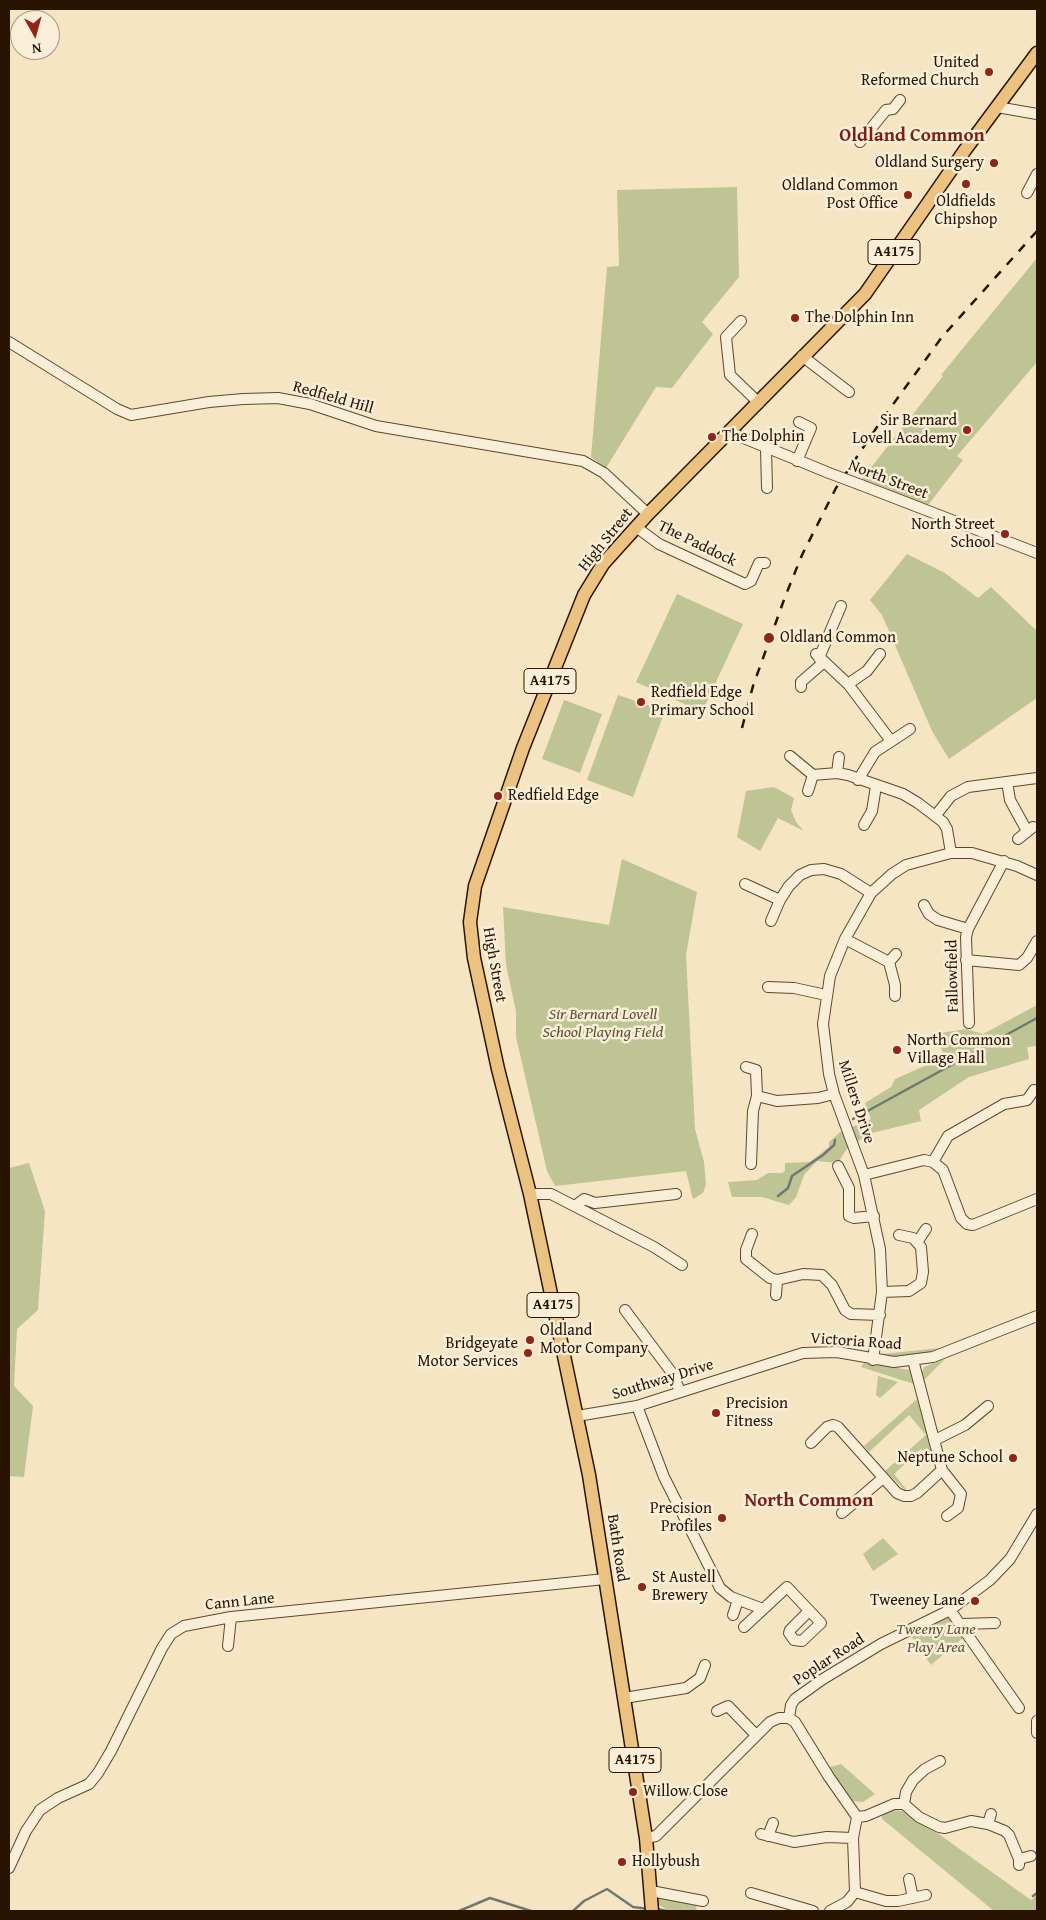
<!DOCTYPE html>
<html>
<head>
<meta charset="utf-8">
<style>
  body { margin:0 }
  #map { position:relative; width:1046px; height:1920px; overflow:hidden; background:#f6e5c3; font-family:"Gentium Book Plus",serif }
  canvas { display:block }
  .frame { position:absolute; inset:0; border:10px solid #291401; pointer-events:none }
  .north { position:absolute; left:10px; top:10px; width:50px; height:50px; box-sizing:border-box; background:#f9eed8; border:1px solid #a69782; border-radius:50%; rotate:173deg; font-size:14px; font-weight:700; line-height:20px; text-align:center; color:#291401 }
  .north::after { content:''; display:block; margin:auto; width:18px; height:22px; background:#8f2418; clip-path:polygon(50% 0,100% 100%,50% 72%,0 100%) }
</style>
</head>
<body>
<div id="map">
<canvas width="1046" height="1920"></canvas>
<div class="frame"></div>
<div class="north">N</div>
</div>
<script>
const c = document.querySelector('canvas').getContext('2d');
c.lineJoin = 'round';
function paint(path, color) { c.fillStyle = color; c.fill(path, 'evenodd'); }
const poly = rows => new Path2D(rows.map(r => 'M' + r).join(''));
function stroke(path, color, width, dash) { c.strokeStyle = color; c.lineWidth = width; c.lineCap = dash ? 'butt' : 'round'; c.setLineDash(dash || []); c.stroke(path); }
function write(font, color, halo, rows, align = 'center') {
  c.font = font + ' "Gentium Book Plus",serif'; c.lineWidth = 5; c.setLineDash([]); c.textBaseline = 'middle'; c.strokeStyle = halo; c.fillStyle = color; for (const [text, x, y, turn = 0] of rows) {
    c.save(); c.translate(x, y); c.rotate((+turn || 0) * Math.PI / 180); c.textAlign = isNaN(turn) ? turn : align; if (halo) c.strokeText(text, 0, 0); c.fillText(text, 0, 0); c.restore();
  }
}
const green = poly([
  [737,187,739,277,702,322,713,334,672,388,656,387,606,468,591,457,607,267,619,266,617,190],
  [1037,258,1037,362,957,456,963,460,928,505,862,479,943,376,941,375],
  [907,554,945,573,978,598,991,587,1037,631,1037,698,949,759,932,731,882,615,870,600],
  [677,594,743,624,702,712,636,682],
  [618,695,665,711,633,797,587,780],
  [564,700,602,714,580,773,542,759],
  [774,787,794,798,791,810,796,822,804,831,778,818,760,851,737,837,746,791],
  [622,859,697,892,686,955,695,1129,704,1162,706,1184,703,1193,693,1199,686,1171,555,1186,547,1171,516,1037,516,1011,506,965,503,907,609,925],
  [1037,1005,1037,1046,1027,1047,1029,1059,969,1077,919,1110,921,1121,868,1134,846,1150,838,1163,817,1161,804,1175,796,1197,789,1205,762,1197,732,1197,728,1182,757,1180,768,1173,782,1173,785,1171,785,1163,810,1162,829,1147,829,1142,840,1132,871,1119,865,1103,891,1087,895,1079,945,1057,934,1034,966,1029,983,1034],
  [29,1163,45,1211,38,1310,17,1329,14,1386,33,1406,24,1477,9,1476,9,1168],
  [949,1347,936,1352,903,1358,883,1354],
  [945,1359,923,1381,921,1376,924,1367],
  [864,1363,910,1370,917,1385,861,1367],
  [878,1376,898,1382,880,1398,876,1395],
  [917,1399,935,1464,921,1449,894,1474,906,1489,905,1490,885,1471,926,1435,909,1415,869,1452,864,1446],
  [883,1538,898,1554,873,1571,863,1554],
  [948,1616,964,1637,931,1665,909,1633],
  [841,1764,875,1794,863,1802,853,1801,827,1768],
  [893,1810,902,1811,940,1835,1031,1900,1037,1895,1037,1911,994,1911,882,1819,882,1814],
  [659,1896,697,1902,696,1911,670,1911,655,1903]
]);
const stream = poly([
  [853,1119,1037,1018],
  [778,1196,788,1188,792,1176,823,1155,834,1145,835,1140],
  [1033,1896,1037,1893],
  [657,1909,667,1911],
  [459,1911,490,1898,531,1911],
  [573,1911,584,1901,607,1889,633,1907,649,1909]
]);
const minor = poly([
  [997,107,1037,114],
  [860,142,886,110,893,109,900,100],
  [1027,193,1037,174],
  [741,321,726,337,730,375,759,403],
  [9,342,117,409,131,415,209,402,243,399,278,398,310,404,376,426,583,461,604,473,648,514],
  [802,356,849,392],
  [729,432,829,473],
  [766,448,767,488],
  [797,461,811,428,799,422],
  [861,485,1037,553],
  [636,527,659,544,745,584,751,581,759,563,765,563],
  [816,654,848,684,891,741],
  [819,658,841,606],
  [848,684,867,671,880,654],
  [801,687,801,682,824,662],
  [790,756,813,775,837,773,848,775,903,794,918,803,943,822,947,829,951,853],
  [837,773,839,757],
  [858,780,875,752,910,729],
  [1007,782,1010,800,1027,831],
  [808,791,813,775],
  [936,815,951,796,968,787,1037,778],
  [864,825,872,811,876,786],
  [1018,839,1033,827],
  [745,884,780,900],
  [924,905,929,914,938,920,968,929],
  [771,921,780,900,789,886,800,875,811,870,824,869,841,874,871,893],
  [845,939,889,962,895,985,895,996],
  [966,960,1019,965,1027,958,1037,941],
  [889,962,896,954],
  [768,987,794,988,826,995],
  [969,1023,966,937,968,929,1004,861],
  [746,1067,756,1070,757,1096,777,1101,818,1098,834,1094],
  [933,1162,948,1136,1004,1104,1027,1100,1034,1090],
  [751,1164,753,1111,757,1096],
  [838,1166,849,1188,849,1216,854,1218,874,1216],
  [864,1175,924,1160,933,1162,943,1170,961,1218,967,1224,973,1225,1037,1199],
  [530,1194,551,1194,654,1247,682,1265],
  [575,1206,584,1199,595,1203,676,1194],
  [752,1234,746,1250,746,1259,770,1278,777,1280,803,1274,822,1275,832,1285,845,1310,851,1314,880,1315],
  [918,1241,926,1229],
  [882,1292,909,1291,921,1283,923,1272,921,1247,913,1238,899,1235],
  [776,1295,777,1280],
  [625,1310,672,1373,680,1391],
  [873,1360,882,1292,880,1249,864,1175,834,1094,829,1074,823,1024,830,976,845,939,871,893,892,874,906,865,951,853,972,853,1017,866,1037,875],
  [913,1360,942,1470,961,1494,958,1508,947,1516],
  [637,1406,664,1477,720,1588,731,1597,763,1609],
  [577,1416,637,1406,803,1353,837,1352,894,1362,933,1357,1037,1316],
  [935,1440,965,1425,988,1406],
  [811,1443,827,1427,833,1425,838,1427,897,1493,904,1496,911,1496,917,1493,942,1470],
  [842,1513,883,1478],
  [950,1610,1019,1708],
  [733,1615,738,1600],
  [962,1624,995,1623],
  [744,1627,787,1587,821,1623,802,1641,794,1640,789,1633,790,1630,809,1611],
  [228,1646,231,1617],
  [624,1698,686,1688,700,1678,705,1665],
  [717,1711,728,1706,756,1735],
  [789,1718,791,1705,795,1699,823,1679,881,1644,950,1610,990,1580,1010,1559,1037,1514],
  [789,1718,795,1722,829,1777,857,1817,853,1838,855,1892],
  [1037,1721,1037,1733],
  [904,1804,906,1792,913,1780,925,1769,940,1761],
  [857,1817,866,1816,894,1804,904,1804,919,1817,939,1827,945,1828,971,1821,988,1824,1005,1831,1009,1835,1019,1859,1019,1865],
  [988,1824,991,1814],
  [761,1834,794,1842,827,1837,853,1838],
  [768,1836,773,1823],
  [646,1838,656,1836,770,1722,779,1718,789,1718],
  [1019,1859,1031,1856],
  [9,1868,26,1831,40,1810,58,1798,89,1784,98,1773,111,1751,162,1648,171,1634,184,1626,231,1617,605,1579],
  [909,1879,913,1898],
  [651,1891,703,1901],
  [855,1892,886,1901,898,1901,926,1895],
  [751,1893,813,1911],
  [830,1911,847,1902,855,1892]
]);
const major = poly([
  [652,1911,646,1838,589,1475,530,1194,498,1069,474,958,470,922,475,886,523,748,584,595,603,564,648,514,865,294,965,150,1037,53]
]);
const rail = poly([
  [742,728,753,686,785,597,802,555,836,488,881,421,942,337,1037,231]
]);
const minorBridge = poly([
  [829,473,861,485]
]);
const markers = [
  [989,72,5,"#8f2418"],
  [994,163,5,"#8f2418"],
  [966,184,5,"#8f2418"],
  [908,195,5,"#8f2418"],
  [795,318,5,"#8f2418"],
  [967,430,5,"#8f2418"],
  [712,437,5,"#8f2418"],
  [1005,534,5,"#8f2418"],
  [769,638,6,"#8f2418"],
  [641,702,5,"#8f2418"],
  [498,796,5,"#8f2418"],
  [897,1050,5,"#8f2418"],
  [530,1340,5,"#8f2418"],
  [528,1353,5,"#8f2418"],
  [716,1413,5,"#8f2418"],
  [1013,1458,5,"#8f2418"],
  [722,1518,5,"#8f2418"],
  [642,1587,5,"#8f2418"],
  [975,1601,5,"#8f2418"],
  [633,1792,5,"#8f2418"],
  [622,1862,5,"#8f2418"]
];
const shields = [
  [894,252,52],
  [550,681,52],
  [553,1305,52],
  [635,1760,52]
];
const shieldNames = [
  ["A4175",894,252],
  ["A4175",550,681],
  ["A4175",553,1305],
  ["A4175",635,1760]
];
const poiNames = [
  ["United",979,63,"right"],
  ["Reformed Church",979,81,"right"],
  ["Oldland Surgery",984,163,"right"],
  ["Oldland Common",898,186,"right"],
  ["Post Office",898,204,"right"],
  ["Oldfields",966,202,"center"],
  ["Chipshop",966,220,"center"],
  ["The Dolphin Inn",805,318],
  ["Sir Bernard",957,421,"right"],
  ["Lovell Academy",957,439,"right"],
  ["The Dolphin",722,437],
  ["North Street",995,525,"right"],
  ["School",995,543,"right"],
  ["Oldland Common",780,638],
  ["Redfield Edge",651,693],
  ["Primary School",651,711],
  ["Redfield Edge",508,796],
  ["North Common",907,1041],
  ["Village Hall",907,1059],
  ["Oldland",540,1331],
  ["Motor Company",540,1349],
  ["Bridgeyate",518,1344,"right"],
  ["Motor Services",518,1362,"right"],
  ["Precision",726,1404],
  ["Fitness",726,1422],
  ["Neptune School",1003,1458,"right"],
  ["Precision",712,1509,"right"],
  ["Profiles",712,1527,"right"],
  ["St Austell",652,1578],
  ["Brewery",652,1596],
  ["Tweeney Lane",965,1601,"right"],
  ["Willow Close",643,1792],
  ["Hollybush",632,1862]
];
const streetNames = [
  ["Redfield Hill",333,398,16],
  ["North Street",888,480,21],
  ["High Street",606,540,-51],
  ["The Paddock",697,544,26],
  ["High Street",494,965,80],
  ["Fallowfield",953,976,-91],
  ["Millers Drive",856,1102,72],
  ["Victoria Road",856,1342,4],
  ["Southway Drive",663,1380,-17],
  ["Bath Road",617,1548,81],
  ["Cann Lane",240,1602,-6],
  ["Poplar Road",829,1660,-33]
];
const parkNames = [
  ["Sir Bernard Lovell",603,1015],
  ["School Playing Field",603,1033],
  ["Tweeny Lane",936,1630],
  ["Play Area",936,1648]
];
const quarterNames = [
  ["Oldland Common",912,136],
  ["North Common",809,1501]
];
paint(green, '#bec493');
stroke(stream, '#707971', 2.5);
stroke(minor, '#5c4832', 12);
stroke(major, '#291401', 15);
stroke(minor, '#f9eed8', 10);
stroke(major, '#ebc282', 12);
stroke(rail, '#291401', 2.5, [9, 9]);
stroke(minorBridge, '#5c4832', 12, []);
stroke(minorBridge, '#f9eed8', 10);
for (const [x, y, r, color] of markers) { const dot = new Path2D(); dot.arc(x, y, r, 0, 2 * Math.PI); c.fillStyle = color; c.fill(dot); stroke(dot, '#f9eed8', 2); }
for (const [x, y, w] of shields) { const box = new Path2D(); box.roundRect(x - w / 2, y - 12.5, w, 25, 4); c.fillStyle = '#f9eed8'; c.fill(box); stroke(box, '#291401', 1); }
write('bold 15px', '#291401', null, shieldNames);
write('16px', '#291401', '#f9eed8', poiNames, 'left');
write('16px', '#291401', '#f9eed8', streetNames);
write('italic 16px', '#5d5234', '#f9eed8', parkNames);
write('bold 19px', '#7a1f14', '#f9eed8', quarterNames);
</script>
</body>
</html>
